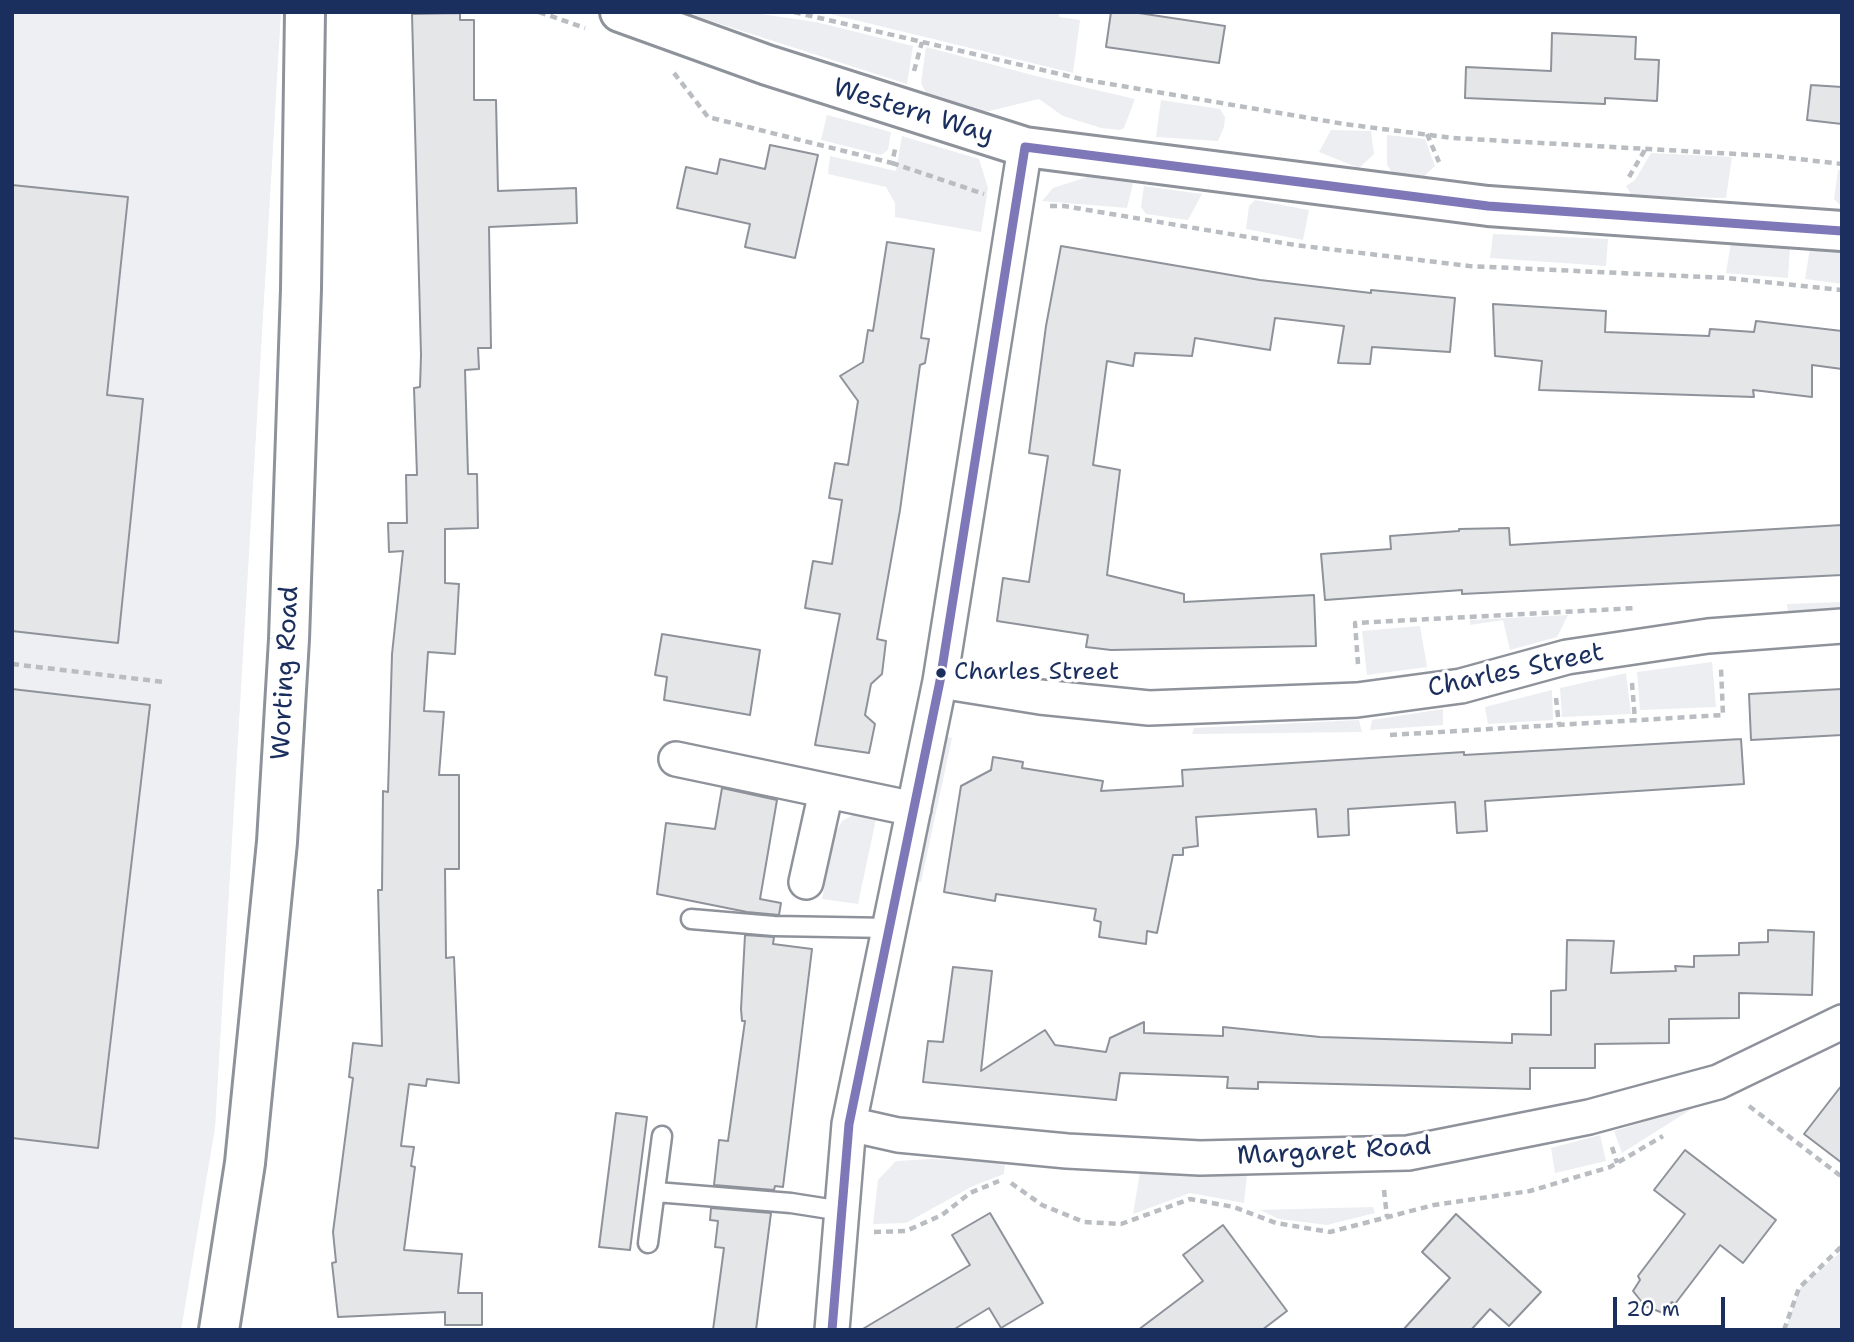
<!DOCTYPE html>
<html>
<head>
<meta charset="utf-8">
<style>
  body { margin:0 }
  #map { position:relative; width:1854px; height:1342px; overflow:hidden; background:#fff; font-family:"Shantell Sans",sans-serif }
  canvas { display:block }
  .frame { position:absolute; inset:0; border:14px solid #1b2f5e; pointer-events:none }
  .scale { position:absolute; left:1613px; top:1297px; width:112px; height:32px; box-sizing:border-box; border:4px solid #1b2f5e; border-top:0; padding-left:9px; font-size:21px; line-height:24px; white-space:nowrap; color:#1b2f5e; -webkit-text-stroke:5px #fff; paint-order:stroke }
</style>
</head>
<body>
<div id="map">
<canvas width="1854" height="1342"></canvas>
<div class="frame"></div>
<div class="scale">20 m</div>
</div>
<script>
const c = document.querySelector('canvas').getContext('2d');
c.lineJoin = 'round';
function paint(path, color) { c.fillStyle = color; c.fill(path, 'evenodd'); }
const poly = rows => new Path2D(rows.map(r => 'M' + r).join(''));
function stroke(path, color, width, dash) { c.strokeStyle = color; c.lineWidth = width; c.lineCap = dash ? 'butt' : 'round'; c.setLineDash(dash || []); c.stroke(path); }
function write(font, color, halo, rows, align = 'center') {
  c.font = font + ' "Shantell Sans",sans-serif'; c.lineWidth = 7; c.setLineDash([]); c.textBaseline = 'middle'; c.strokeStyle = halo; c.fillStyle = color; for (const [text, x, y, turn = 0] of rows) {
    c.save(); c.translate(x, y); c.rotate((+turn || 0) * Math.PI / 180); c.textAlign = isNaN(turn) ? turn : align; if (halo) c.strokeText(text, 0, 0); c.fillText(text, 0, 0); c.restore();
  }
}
const built = poly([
  [12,12,281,12,215,1128,181,1330,12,1330]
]);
const green = poly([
  [683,12,754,13,816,22,913,46,907,84],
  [822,12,1059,12,1059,17,1080,20,1073,73],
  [926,47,1036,76,1135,99,1124,128,1120,130,1101,128,1063,116,1039,99,981,113,926,93,921,83],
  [1161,100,1220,109,1225,117,1224,127,1218,141,1156,137],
  [827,115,891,132,888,150,881,155,821,140],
  [1331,130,1371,131,1374,154,1359,168,1319,152],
  [1387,135,1425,139,1435,166,1421,179,1394,175,1387,165],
  [902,136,979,159,988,188,981,232,895,217,895,203,886,187,828,174,830,156,896,171],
  [1651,153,1732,157,1726,198,1632,196,1626,186,1635,180],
  [1838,170,1842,170,1842,207,1834,199],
  [1087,177,1133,183,1127,208,1042,201,1053,188],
  [1144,186,1202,194,1188,220,1146,214,1141,207],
  [1255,200,1309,210,1303,240,1246,229,1249,206],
  [1493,234,1608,239,1606,266,1490,258],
  [1731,243,1790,248,1788,278,1726,273],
  [1810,248,1842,253,1842,284,1805,279],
  [1842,602,1842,611,1788,615,1787,604],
  [1568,615,1557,637,1510,650,1503,620,1470,625,1470,620],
  [1420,626,1427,667,1367,675,1362,631],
  [1712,662,1716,707,1640,710,1637,672],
  [1626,673,1631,714,1562,717,1560,688],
  [1552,690,1553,720,1488,724,1485,707],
  [1443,709,1443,725,1370,730,1372,720],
  [1359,720,1362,732,1192,734,1194,728],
  [947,737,952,738,921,882,915,882],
  [853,815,876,819,858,904,822,899,835,834,842,821],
  [1698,1105,1622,1153,1614,1131],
  [1600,1135,1606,1161,1555,1173,1551,1148],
  [931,1159,1005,1162,1004,1174,973,1186,906,1223,873,1224,878,1180,896,1161],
  [1140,1172,1247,1175,1244,1203,1190,1193,1133,1214],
  [1373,1207,1375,1213,1327,1225,1279,1219,1260,1210],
  [1842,1251,1842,1330,1785,1330,1800,1288]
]);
const building = poly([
  [1111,12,1132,12,1225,26,1219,63,1106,47,1111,12],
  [460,13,460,20,474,20,474,100,496,100,498,191,576,188,577,223,489,227,491,348,478,348,479,369,465,370,468,474,477,474,478,528,445,529,445,583,459,584,455,654,428,652,424,711,444,712,439,775,459,775,459,869,445,869,446,958,454,957,459,1083,427,1079,426,1086,409,1084,401,1146,414,1147,411,1166,415,1167,404,1250,462,1254,458,1293,482,1293,482,1325,445,1325,445,1312,338,1317,332,1263,336,1262,333,1232,353,1078,349,1077,353,1043,382,1046,378,890,382,890,383,791,388,792,392,654,403,551,389,552,388,523,407,523,406,475,417,475,414,388,420,387,421,355,412,14,460,13],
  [1552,33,1636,37,1635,59,1659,60,1657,101,1605,98,1605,104,1465,98,1466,67,1551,71,1552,33],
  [1811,85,1842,87,1842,124,1807,120,1811,85],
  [770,145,818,155,795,258,745,247,750,224,677,208,686,167,717,174,720,159,765,169,770,145],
  [12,185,128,197,107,395,143,399,118,643,12,631,12,185],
  [887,242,934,249,921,338,929,339,925,363,920,365,900,510,877,639,886,641,882,674,871,684,865,715,875,724,869,753,815,745,840,614,805,608,813,561,832,564,842,500,829,498,835,463,848,465,858,401,840,376,863,362,868,330,873,331,887,242],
  [1061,246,1260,280,1371,293,1371,290,1455,298,1450,352,1372,347,1370,364,1338,363,1344,326,1275,318,1270,350,1195,338,1192,356,1135,353,1133,366,1107,361,1093,465,1120,470,1107,575,1184,594,1184,602,1314,595,1316,646,1111,650,1086,647,1088,635,997,621,1003,578,1029,582,1048,456,1029,453,1046,326,1061,246],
  [1493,304,1606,311,1605,332,1709,336,1710,329,1754,332,1756,321,1842,331,1842,369,1812,365,1812,397,1753,390,1754,397,1539,390,1542,361,1495,356,1493,304],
  [1842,525,1842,575,1462,594,1462,590,1325,600,1321,554,1391,549,1390,536,1459,531,1459,529,1509,528,1510,545,1842,525],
  [662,634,760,650,750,715,664,700,667,677,655,675,662,634],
  [12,689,150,705,98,1148,12,1138,12,689],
  [1842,689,1842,735,1751,740,1749,694,1842,689],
  [1741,739,1744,784,1485,801,1487,831,1457,833,1455,802,1348,809,1349,835,1318,837,1316,809,1196,817,1198,846,1183,848,1183,855,1173,855,1157,933,1147,931,1146,944,1099,937,1101,922,1094,920,1096,909,996,894,995,901,944,892,961,786,991,770,993,757,1023,762,1022,768,1103,781,1101,791,1183,786,1182,770,1464,752,1464,755,1741,739],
  [722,788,777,800,760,899,781,903,779,915,747,912,657,894,666,823,715,829,722,788],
  [1768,930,1814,932,1812,995,1739,993,1739,1018,1669,1019,1669,1043,1595,1044,1595,1068,1530,1068,1530,1089,1258,1082,1258,1089,1227,1088,1228,1077,1120,1073,1116,1100,923,1082,928,1041,943,1042,953,967,992,971,981,1071,1045,1030,1055,1045,1106,1052,1110,1038,1144,1022,1144,1033,1223,1036,1223,1027,1320,1037,1512,1043,1512,1034,1551,1035,1551,991,1566,990,1567,940,1614,941,1611,973,1676,971,1675,966,1694,967,1694,956,1739,955,1739,943,1768,942,1768,930],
  [745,935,774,937,773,944,812,949,783,1187,775,1186,774,1190,714,1185,719,1140,728,1141,745,1021,742,1021,741,1009,745,935],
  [1842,1085,1842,1163,1804,1134,1842,1085],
  [616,1113,647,1117,630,1250,599,1247,616,1113],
  [1685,1150,1776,1220,1743,1263,1720,1245,1675,1304,1672,1302,1663,1313,1645,1306,1633,1291,1640,1280,1638,1276,1685,1214,1654,1190,1685,1150],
  [711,1208,771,1213,756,1330,713,1330,724,1248,715,1247,718,1221,710,1220,711,1208],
  [990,1213,1043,1303,1001,1328,989,1308,953,1330,861,1330,970,1265,952,1235,990,1213],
  [1456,1214,1541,1292,1509,1326,1490,1309,1471,1330,1403,1330,1450,1278,1422,1252,1456,1214],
  [1223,1225,1287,1311,1262,1330,1138,1330,1203,1281,1183,1255,1223,1225]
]);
const path = poly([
  [539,12,585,28],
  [794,12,1081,79,1344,124,1453,138,1772,156,1842,164],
  [914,71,922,42],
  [674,73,708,117,892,163,896,145],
  [1427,134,1439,162],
  [892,163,984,194],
  [1629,177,1646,148],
  [1050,206,1064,206,1295,245,1469,266,1727,278,1842,290],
  [12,664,164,682],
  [1358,664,1355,623,1637,608],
  [1632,683,1635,720],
  [1556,698,1559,725],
  [1390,735,1723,715,1721,668],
  [1749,1106,1842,1177],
  [1612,1147,1617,1163],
  [1011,1183,1042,1205,1084,1222,1121,1224,1190,1199,1234,1207,1276,1223,1330,1232,1434,1205,1530,1191,1610,1167,1663,1136],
  [1384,1190,1387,1217],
  [874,1232,906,1231,942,1215,970,1193,999,1181],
  [1784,1330,1799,1288,1842,1246]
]);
const service = poly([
  [691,919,774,926,890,928],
  [656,1192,791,1203,842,1211],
  [648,1243,662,1136]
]);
const minor = poly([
  [940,681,1040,697,1149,708,1357,700,1461,686,1567,657,1708,636,1842,626],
  [676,759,914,809],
  [806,882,826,792],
  [849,1124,898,1135,1067,1151,1200,1158,1408,1153,1589,1117,1718,1082,1842,1022],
  [832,1330,849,1124,940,681,1025,147]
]);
const tertiary = poly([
  [620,12,767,65,1025,147,1488,206,1842,231],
  [219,1330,245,1163,277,842,289,639,301,289,305,12]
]);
const bus1 = poly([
  [832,1330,849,1124,940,681,1025,147,1488,206,1842,231]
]);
const markers = [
  [941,673,6,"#1b2f5e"]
];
const busNames = [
  ["Charles Street",954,673]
];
const streetNames = [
  ["Western Way",913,112,17],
  ["Charles Street",1516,671,-12],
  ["Worting Road",286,673,-87],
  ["Margaret Road",1334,1152,-3]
];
paint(built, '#edeff3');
paint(green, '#edeef2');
paint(building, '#e5e6e8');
stroke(building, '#8e929a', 2);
stroke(service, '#8e929a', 23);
stroke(minor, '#8e929a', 38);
stroke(tertiary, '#8e929a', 44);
stroke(path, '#b9bcc1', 4.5, [7, 5]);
stroke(service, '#fff', 18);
stroke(minor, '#fff', 33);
stroke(tertiary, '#fff', 38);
stroke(bus1, '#7e78b8', 9);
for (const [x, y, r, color] of markers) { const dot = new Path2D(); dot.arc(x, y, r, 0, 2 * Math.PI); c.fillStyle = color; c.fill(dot); stroke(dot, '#fff', 2.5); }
write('24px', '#1b2f5e', '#fff', busNames, 'left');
write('26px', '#1b2f5e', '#fff', streetNames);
</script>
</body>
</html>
